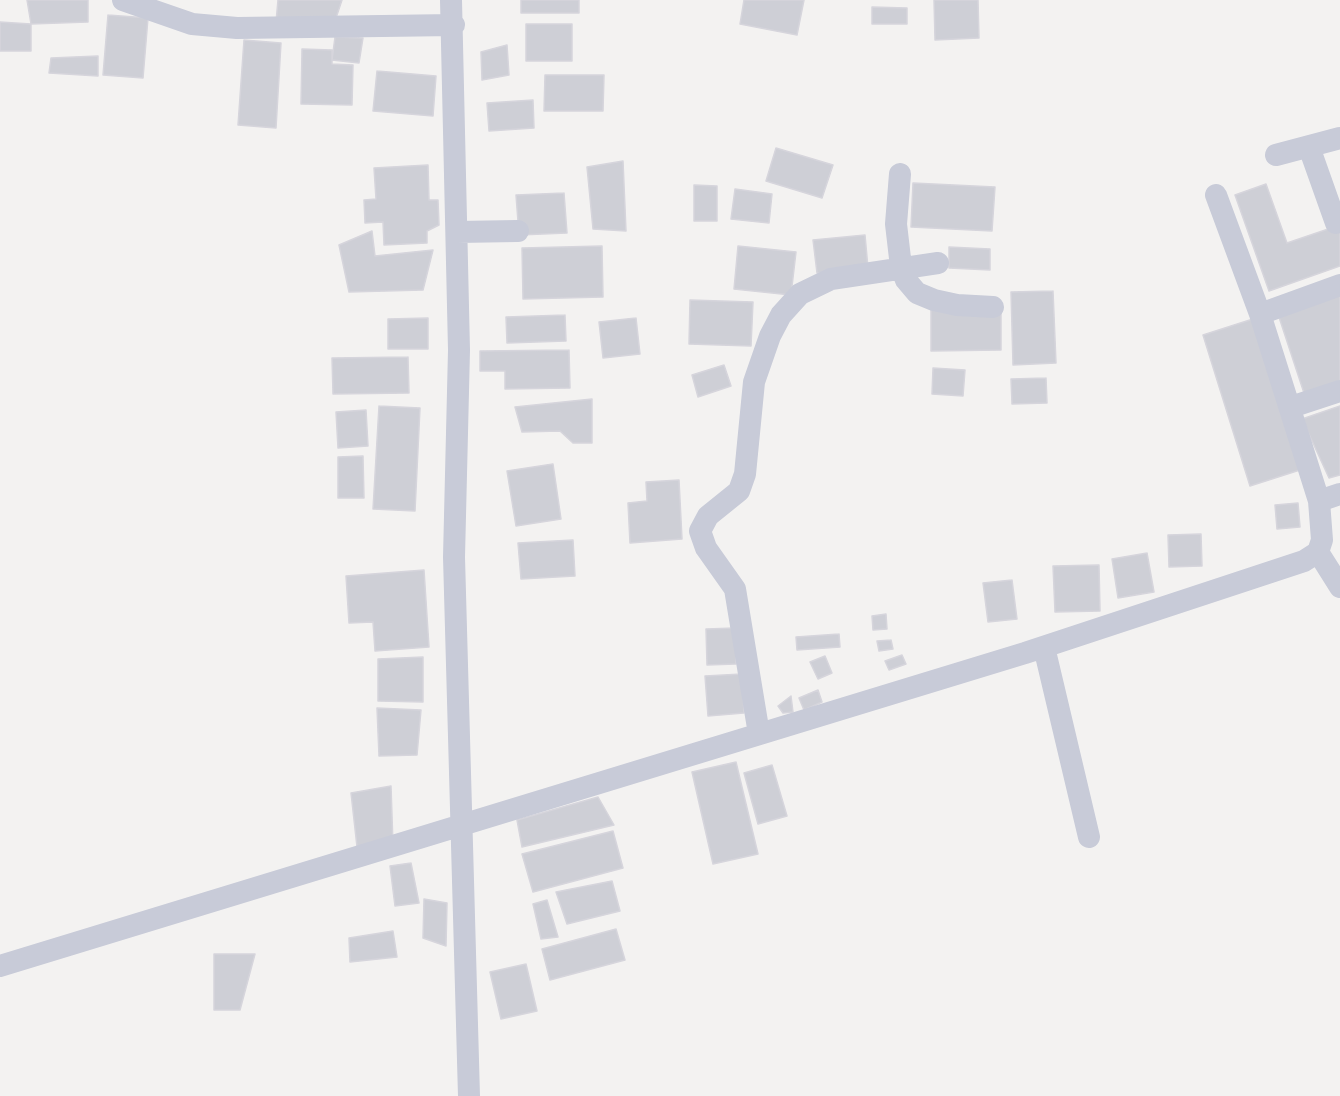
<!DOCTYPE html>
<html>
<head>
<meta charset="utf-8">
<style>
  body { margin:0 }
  canvas { display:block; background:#f3f2f1 }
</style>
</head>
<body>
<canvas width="1340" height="1096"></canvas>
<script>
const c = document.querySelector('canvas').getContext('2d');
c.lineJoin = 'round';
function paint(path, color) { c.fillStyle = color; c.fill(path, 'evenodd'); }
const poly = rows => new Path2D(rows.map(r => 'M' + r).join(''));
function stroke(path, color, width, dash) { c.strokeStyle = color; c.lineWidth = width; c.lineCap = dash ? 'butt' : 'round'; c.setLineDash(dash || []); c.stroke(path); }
const building = poly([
  [27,0,88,0,88,22,31,24,27,0],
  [278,0,342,0,335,21,276,22,278,0],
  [521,0,579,0,579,13,521,13,521,0],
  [744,0,804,0,797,35,740,24,744,0],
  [934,0,978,0,979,38,935,40,934,0],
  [872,7,907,8,907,24,872,24,872,7],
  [108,15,148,18,143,78,103,75,108,15],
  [0,22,31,24,31,51,0,51,0,22],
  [526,24,572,24,572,61,526,61,526,24],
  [335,37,363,38,359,63,332,60,335,37],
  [244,40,281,43,276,128,238,125,244,40],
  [507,45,509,75,482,80,481,52,507,45],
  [302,49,332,50,332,64,353,65,352,105,301,104,302,49],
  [98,56,98,76,49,73,51,58,98,56],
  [377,71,436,76,433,116,373,111,377,71],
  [545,75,604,75,603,111,544,111,545,75],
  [533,100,534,128,489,131,487,103,533,100],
  [776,148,833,165,822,198,766,181,776,148],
  [623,161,626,231,593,229,587,167,623,161],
  [428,165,429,200,438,200,439,225,427,231,427,243,384,245,383,222,365,223,364,200,376,199,374,168,428,165],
  [913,183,995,187,992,231,911,227,913,183],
  [1266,184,1287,243,1340,225,1340,266,1269,291,1235,195,1266,184],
  [694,185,717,186,717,221,694,221,694,185],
  [735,189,772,194,769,223,731,219,735,189],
  [564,193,567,233,519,235,516,195,564,193],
  [372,231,375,256,433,250,423,290,349,292,339,245,372,231],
  [865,235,868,268,817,273,813,240,865,235],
  [602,246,603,297,523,299,522,248,602,246],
  [738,246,796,252,791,295,734,289,738,246],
  [949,247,990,249,990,270,949,268,949,247],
  [1053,291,1056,363,1013,365,1011,292,1053,291],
  [1340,291,1340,381,1304,393,1277,311,1340,291],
  [690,300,753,302,751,346,689,344,690,300],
  [1001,309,1001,350,931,351,931,310,1001,309],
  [565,315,566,341,507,343,506,317,565,315],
  [428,318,428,349,388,349,388,319,428,318],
  [636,318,640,354,603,358,599,322,636,318],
  [1256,318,1303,469,1250,486,1203,335,1256,318],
  [569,350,570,388,505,389,505,371,480,371,480,351,569,350],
  [408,357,409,393,333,394,332,358,408,357],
  [724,365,731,386,698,397,692,375,724,365],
  [933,368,965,370,963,396,932,394,933,368],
  [1046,378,1047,403,1012,404,1011,379,1046,378],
  [592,399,592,443,573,443,560,431,522,432,515,407,592,399],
  [379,406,420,408,415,511,373,509,379,406],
  [1340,406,1340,475,1329,478,1302,419,1340,406],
  [366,410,368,446,338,448,336,412,366,410],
  [363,456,364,498,338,498,338,457,363,456],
  [553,464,561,519,516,526,507,471,553,464],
  [679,480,682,539,630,543,628,503,647,501,646,482,679,480],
  [1298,503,1300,527,1277,529,1275,505,1298,503],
  [1201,534,1202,566,1169,567,1168,535,1201,534],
  [573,540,575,576,521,579,518,543,573,540],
  [1147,553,1154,592,1118,598,1112,559,1147,553],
  [1099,565,1100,611,1055,612,1053,566,1099,565],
  [424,570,429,647,375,651,373,622,349,623,346,576,424,570],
  [1012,580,1017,619,988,622,983,583,1012,580],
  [886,614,887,629,873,630,872,616,886,614],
  [735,628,736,664,707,665,706,629,735,628],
  [839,634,840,647,797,650,796,637,839,634],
  [891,640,893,649,879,651,877,641,891,640],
  [902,655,906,664,889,670,885,661,902,655],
  [825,656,832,673,818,679,810,662,825,656],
  [423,657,423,702,378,701,378,659,423,657],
  [742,674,744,713,708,716,705,676,742,674],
  [818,690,822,702,804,710,799,698,818,690],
  [791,696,793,712,783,713,778,706,791,696],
  [377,708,421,710,417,755,379,756,377,708],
  [736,762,758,854,713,864,692,772,736,762],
  [772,765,787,816,758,824,744,773,772,765],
  [391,786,393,845,357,847,351,793,391,786],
  [598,797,614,825,522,847,517,820,598,797],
  [613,831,623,868,533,892,522,854,613,831],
  [411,863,419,903,395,906,390,866,411,863],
  [612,881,620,911,567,924,556,892,612,881],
  [424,899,447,903,446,946,423,938,424,899],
  [547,900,558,937,541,939,533,904,547,900],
  [616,929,625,960,550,980,542,949,616,929],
  [393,931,397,957,350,962,349,938,393,931],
  [214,954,255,954,240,1010,214,1010,214,954],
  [526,964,537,1011,501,1019,490,972,526,964]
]);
const street = poly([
  [123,0,192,24,237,28,454,25],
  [451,0,459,350,454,557,469,1096],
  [1309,147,1336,223],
  [1276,155,1340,138],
  [900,174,896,224,901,267,906,280,917,293,934,300,957,305,993,307],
  [457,232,518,231],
  [1260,314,1340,285],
  [1291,407,1340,391],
  [1319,501,1340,494],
  [1318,552,1340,587],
  [1044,647,1089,837],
  [759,734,735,589,706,548,700,531,708,516,739,491,745,474,754,382,770,336,781,315,800,294,831,279,938,263],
  [0,966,1025,653,1304,561,1318,552,1322,540,1319,501,1260,314,1216,195]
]);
paint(building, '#cecfd6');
stroke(building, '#d6d5dc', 1.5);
stroke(street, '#c8cbd8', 22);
</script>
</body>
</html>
